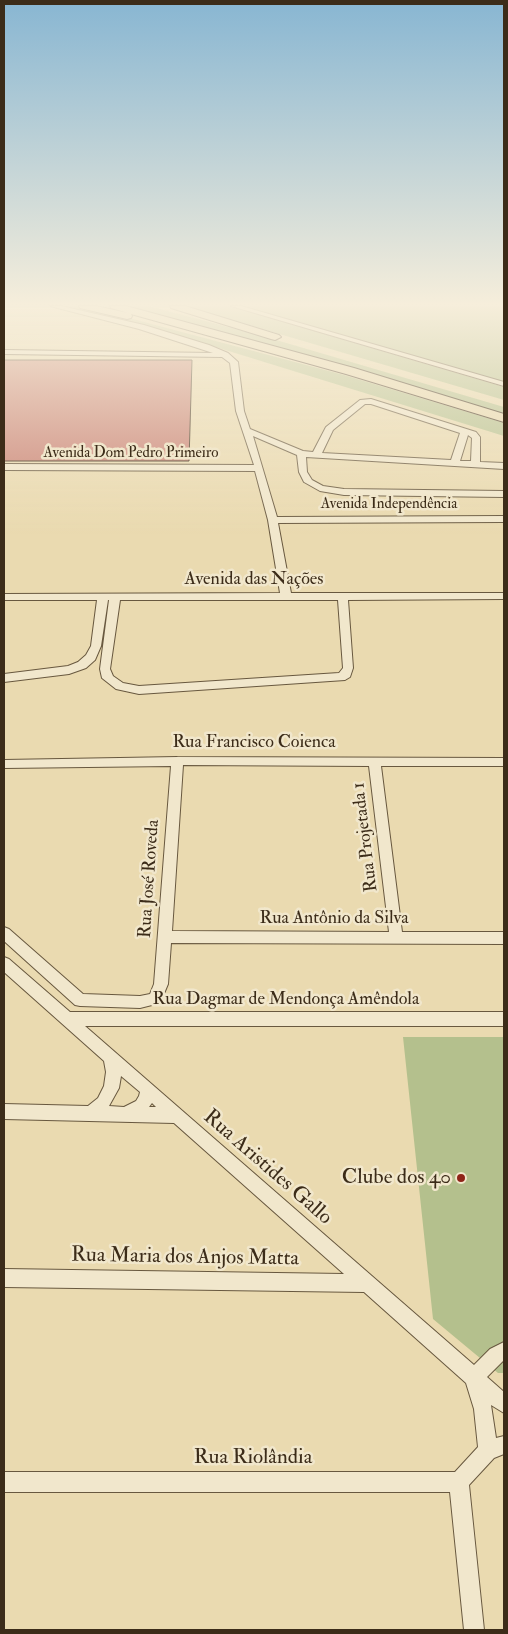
<!DOCTYPE html>
<html>
<head>
<meta charset="utf-8">
<style>
  body { margin:0 }
  #map { position:relative; width:508px; height:1634px; overflow:hidden; background:#eadab0; font-family:"IM FELL Double Pica",serif }
  canvas { display:block }
  .frame { position:absolute; inset:0; border:5px solid #3c2c19; pointer-events:none }
</style>
</head>
<body>
<div id="map">
<canvas width="508" height="1634"></canvas>
<div class="frame"></div>
</div>
<script>
const c = document.querySelector('canvas').getContext('2d');
c.lineJoin = 'round';
function paint(path, color) { c.fillStyle = color; c.fill(path, 'evenodd'); }
const poly = rows => new Path2D(rows.map(r => 'M' + r).join(''));
function stroke(path, color, width, dash) { c.strokeStyle = color; c.lineWidth = width; c.lineCap = dash ? 'butt' : 'round'; c.setLineDash(dash || []); c.stroke(path); }
function write(font, color, halo, rows, align = 'center') {
  c.font = font + ' "IM FELL Double Pica",serif'; c.lineWidth = 5; c.setLineDash([]); c.textBaseline = 'middle'; c.strokeStyle = halo; c.fillStyle = color; for (const [text, x, y, turn = 0] of rows) {
    c.save(); c.translate(x, y); c.rotate((+turn || 0) * Math.PI / 180); c.textAlign = isNaN(turn) ? turn : align; if (halo) c.strokeText(text, 0, 0); c.fillText(text, 0, 0); c.restore();
  }
}
const green = poly([
  [60,306,78,306,133,319,344,375,504,423,504,436,180,336],
  [122,306,149,306,273,339,504,407,504,415],
  [184,306,230,306,504,387,504,400],
  [242,306,504,306,504,382],
  [403,1037,504,1037,504,1373,498,1373,433,1319]
]);
const building = poly([
  [4,360,192,360,189,461,4,461,4,360]
]);
const minor = poly([
  [50,306,61,306,144,325,209,345,228,353,238,362,244,411,250,429,303,451,313,452,326,427,360,400,371,399,476,432,480,437,480,462,504,463,504,469,306,457,307,472,312,480,323,486,344,489,504,491,504,497,344,495,320,491,304,482,299,472,297,455,253,436,277,517,504,516,504,522,278,523,291,593,504,593,504,599,348,600,353,668,350,677,345,680,139,694,116,689,102,678,100,669,109,600,108,600,101,646,95,660,86,668,69,674,4,682,4,674,68,666,78,662,86,655,91,646,97,600,4,600,4,594,280,593,268,520,255,471,4,470,4,464,254,465,236,411,230,363,222,357,4,354,4,350,213,353,139,329,50,306],
  [365,404,371,404,460,433,451,460,322,453,333,430,365,404],
  [468,435,472,438,471,461,460,461,468,435],
  [120,600,338,600,343,668,339,673,139,686,123,683,113,676,110,669,120,600],
  [231,306,241,306,504,382,504,386,231,306],
  [177,757,504,758,504,766,381,766,402,932,504,932,504,944,171,943,168,984,160,1003,140,1008,80,1006,75,1005,4,941,4,927,9,929,83,994,140,996,150,994,154,984,171,766,4,768,4,760,177,757],
  [183,765,369,766,389,932,172,931,183,765],
  [4,957,9,959,70,1012,504,1012,504,1026,85,1026,474,1365,490,1349,504,1342,504,1360,487,1377,504,1392,504,1413,491,1405,496,1438,504,1436,504,1454,494,1458,469,1485,484,1630,464,1630,450,1492,4,1492,4,1472,455,1472,478,1447,474,1409,466,1383,364,1292,4,1287,4,1269,344,1274,174,1123,4,1119,4,1104,88,1106,98,1098,104,1086,106,1072,104,1061,4,972,4,957],
  [121,1076,140,1092,139,1096,136,1101,124,1107,109,1106,119,1088,121,1076],
  [152,1103,156,1107,149,1107,152,1103]
]);
const highway = poly([
  [79,306,96,306,128,313,111,308,110,306,126,306,354,368,504,414,504,422,346,374,131,314,132,316,131,318,127,319,80,308,79,306],
  [170,306,185,306,279,335,281,337,275,340,271,339,171,308,170,306]
]);
const markers = [
  [461,1178,5,"#8f2418"]
];
const farStreetnames = [
  ["Avenida Dom Pedro Primeiro",131,454],
  ["Avenida Independência",389,505]
];
const streetNames = [
  ["Avenida das Nações",254,580],
  ["Rua Francisco Coienca",254,743],
  ["Rua Projetada 1",366,837,-97],
  ["Rua José Roveda",150,879,-86],
  ["Rua Antônio da Silva",334,919],
  ["Rua Dagmar de Mendonça Amêndola",286,1000]
];
const nearStreetnames = [
  ["Rua Aristides Gallo",267,1168,41],
  ["Rua Maria dos Anjos Matta",185,1258,1],
  ["Rua Riolândia",253,1458]
];
const nearPoinames = [
  ["Clube dos 40",451,1178]
];
paint(green, '#b4c08d');
paint(building, '#c98074');
stroke(building, '#3c2c19', 1);
stroke(minor, '#68583f', 2);
stroke(highway, '#3c2c19', 2);
paint(minor, '#f1e7cc');
paint(highway, '#eadab0');
const sky = c.createLinearGradient(0, 0, 0, 534);
sky.addColorStop(0, '#88b6d2');
sky.addColorStop(0.57, '#f6eedb');
sky.addColorStop(1, '#f6eedb00');
c.fillStyle = sky;
c.fillRect(0, 0, 508, 534);
for (const [x, y, r, color] of markers) { const dot = new Path2D(); dot.arc(x, y, r, 0, 2 * Math.PI); c.fillStyle = color; c.fill(dot); stroke(dot, '#f1e7cc', 2); }
write('15px', '#3c2c19', '#f1e7cc', farStreetnames);
write('18px', '#3c2c19', '#f1e7cc', streetNames);
write('21px', '#3c2c19', '#f1e7cc', nearStreetnames);
write('21px', '#3c2c19', '#f1e7cc', nearPoinames, 'right');
</script>
</body>
</html>
